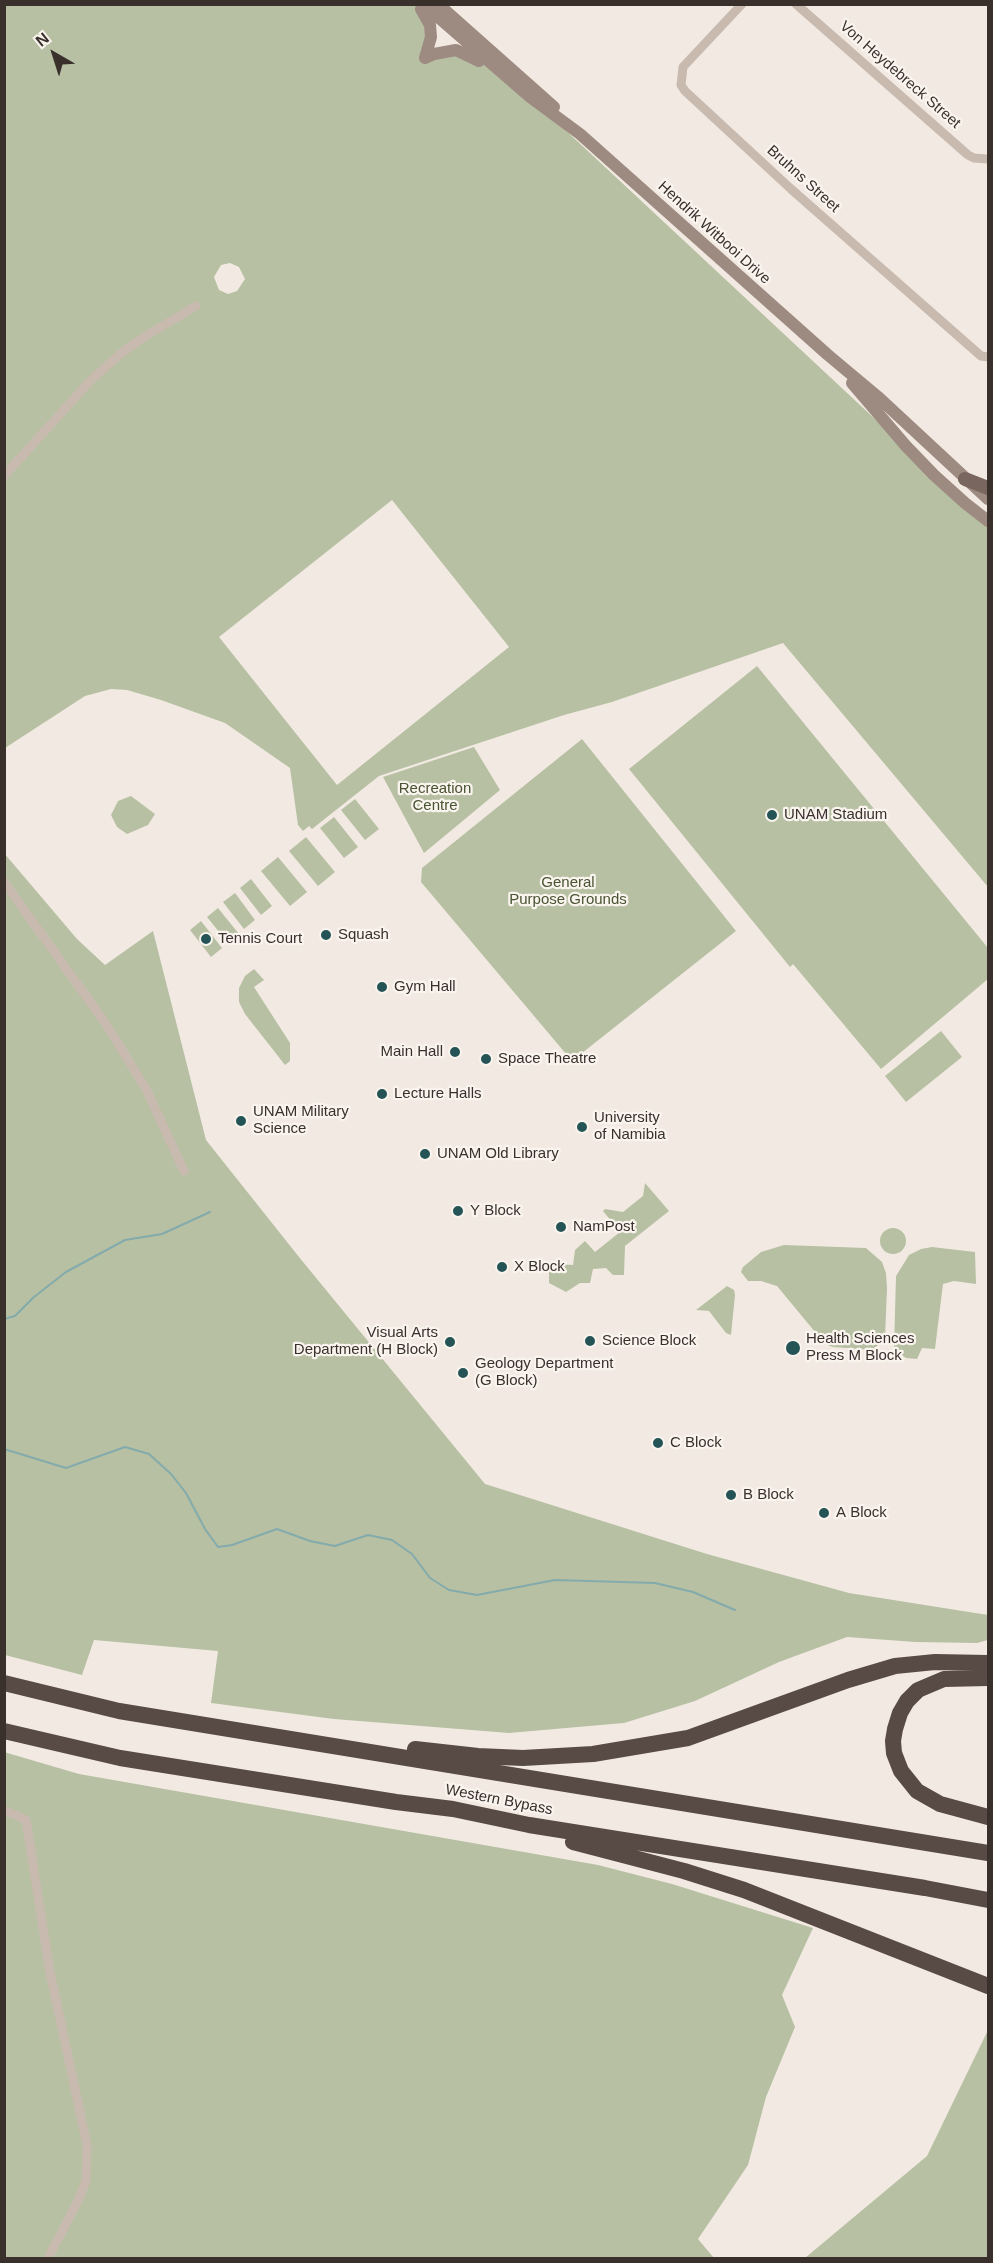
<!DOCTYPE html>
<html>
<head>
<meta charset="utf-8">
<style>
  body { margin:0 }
  #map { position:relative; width:993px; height:2263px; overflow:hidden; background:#f2eae2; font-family:Helvetica,sans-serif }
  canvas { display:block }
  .frame { position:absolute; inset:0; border:6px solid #39302c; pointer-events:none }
  .north { position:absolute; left:24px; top:24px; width:60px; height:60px; -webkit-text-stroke:4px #f9f4ee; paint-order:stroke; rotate:321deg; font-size:16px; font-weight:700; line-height:24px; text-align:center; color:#39302c }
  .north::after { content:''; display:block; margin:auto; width:21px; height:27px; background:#39302c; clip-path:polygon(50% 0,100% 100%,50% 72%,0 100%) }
</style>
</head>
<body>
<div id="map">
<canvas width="993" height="2263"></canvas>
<div class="frame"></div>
<div class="north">N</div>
</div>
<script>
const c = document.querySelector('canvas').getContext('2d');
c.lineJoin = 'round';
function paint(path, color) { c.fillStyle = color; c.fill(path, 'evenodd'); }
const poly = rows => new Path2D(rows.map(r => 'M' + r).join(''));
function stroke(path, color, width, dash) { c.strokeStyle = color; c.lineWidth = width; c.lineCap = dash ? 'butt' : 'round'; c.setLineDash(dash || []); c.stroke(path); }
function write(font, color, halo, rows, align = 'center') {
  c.font = font + ' Helvetica,sans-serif'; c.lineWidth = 4.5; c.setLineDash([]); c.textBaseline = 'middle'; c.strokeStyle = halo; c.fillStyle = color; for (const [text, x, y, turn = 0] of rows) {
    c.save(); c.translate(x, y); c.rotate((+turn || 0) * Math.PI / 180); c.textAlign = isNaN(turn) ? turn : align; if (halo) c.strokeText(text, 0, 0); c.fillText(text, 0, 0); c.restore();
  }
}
const green = poly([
  [5,5,416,5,423,12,434,54,474,57,530,97,965,503,988,521,988,887,783,643,612,702,564,715,379,776,312,829,309,826,303,831,298,825,290,768,225,723,161,700,127,690,111,689,85,696,5,748],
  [230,263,239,267,245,279,237,291,228,294,219,290,214,277,221,265],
  [392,500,509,647,337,785,219,637],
  [757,666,988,948,988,979,881,1069,793,964,790,967,629,769],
  [582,739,736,931,572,1061,421,882,422,868],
  [474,747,500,790,424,853,383,777],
  [131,796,155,814,148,825,127,834,117,827,111,815,118,801],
  [355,799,379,829,365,840,341,810],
  [334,817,358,847,344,858,320,828],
  [306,837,335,872,318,886,289,851],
  [4,853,77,939,105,965,153,931,206,1140,299,1257,485,1484,707,1554,849,1593,988,1615,988,1640,977,1643,915,1642,847,1637,779,1662,695,1701,624,1723,509,1733,334,1719,211,1703,218,1651,94,1640,82,1675,5,1655],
  [278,857,307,892,290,906,261,871],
  [251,879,272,906,261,915,240,888],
  [235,893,255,920,244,929,223,902],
  [218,908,239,934,228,943,207,917],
  [201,921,222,948,211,957,190,930],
  [254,969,264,980,254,987,290,1043,290,1061,285,1065,245,1014,239,1002,239,988,245,976],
  [941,1031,962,1057,906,1102,885,1076],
  [645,1183,669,1211,625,1246,624,1275,613,1275,606,1268,593,1269,590,1283,580,1283,566,1292,549,1283,549,1269,556,1264,573,1265,575,1250,585,1241,595,1252,620,1232,603,1211,605,1209,623,1212,643,1196],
  '880 1241a13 13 0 1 1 26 0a13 13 0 1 1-26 0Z',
  [784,1245,866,1248,882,1262,886,1273,887,1288,885,1338,873,1350,833,1347,825,1344,777,1286,761,1281,748,1281,741,1272,743,1267,761,1252],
  [932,1247,975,1252,976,1284,954,1281,943,1284,935,1349,922,1348,917,1359,906,1358,894,1349,896,1276,909,1255,921,1249],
  [727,1286,734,1290,735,1295,731,1335,726,1333,709,1311,696,1310],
  [4,1752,79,1774,598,1865,672,1884,813,1928,782,1995,795,2027,766,2097,748,2165,698,2239,714,2258,5,2258],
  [988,2030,988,2258,805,2258,927,2156]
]);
const stream = poly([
  [4,1319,15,1316,34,1297,66,1272,125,1240,162,1234,210,1212],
  [4,1449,66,1468,125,1447,149,1454,171,1474,186,1493,205,1529,218,1547,232,1545,277,1529,310,1541,335,1546,368,1535,392,1540,412,1554,430,1578,449,1590,477,1595,555,1580,655,1583,693,1592,735,1610]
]);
const street = poly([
  [742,4,683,67,681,85,685,91,791,189,981,356,988,357],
  [796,4,968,155,974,158,988,159],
  [4,476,90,381,120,354,144,337,196,306],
  [4,882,106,1024,146,1089,184,1171],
  [4,1810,26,1820,50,1972,87,2145,86,2181,78,2201,48,2258]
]);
const secondary = poly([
  [423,4,530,97,580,134,828,355,877,396,988,499],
  [438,4,554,107],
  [421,9,430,25,431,37,425,58],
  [425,58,434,54,456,50,479,61],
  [852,383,906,446,934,475,965,503,988,521]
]);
const primary = poly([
  [965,479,988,488]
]);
const highway = poly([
  [988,1678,944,1679,918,1690,907,1701,900,1713,895,1729,893,1741,894,1753,901,1771,917,1791,940,1804,988,1817],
  [4,1683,119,1711,988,1853],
  [4,1731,120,1758,396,1802,453,1809,529,1825,925,1888,988,1900],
  [415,1749,478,1756,523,1758,593,1754,688,1738,848,1680,895,1666,935,1662,988,1663],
  [573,1842,684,1871,744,1890,988,1986]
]);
const markers = [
  [772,815,6,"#255456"],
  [326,935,6,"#255456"],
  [206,939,6,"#255456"],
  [382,987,6,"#255456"],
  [455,1052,6,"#255456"],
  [486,1059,6,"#255456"],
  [382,1094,6,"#255456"],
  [241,1121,6,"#255456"],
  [582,1127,6,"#255456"],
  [425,1154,6,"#255456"],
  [458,1211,6,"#255456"],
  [561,1227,6,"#255456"],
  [502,1267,6,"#255456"],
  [590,1341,6,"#255456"],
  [450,1342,6,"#255456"],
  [793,1348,8,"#255456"],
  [463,1373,6,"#255456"],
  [658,1443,6,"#255456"],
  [731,1495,6,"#255456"],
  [824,1513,6,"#255456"]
];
const streetNames = [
  ["Von Heydebreck Street",900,75,41],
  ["Bruhns Street",803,179,42],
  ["Hendrik Witbooi Drive",714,233,42],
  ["Western Bypass",499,1800,11]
];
const parkNames = [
  ["Recreation",435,789],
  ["Centre",435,806],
  ["General",568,883],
  ["Purpose Grounds",568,900]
];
const poiNames = [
  ["UNAM Stadium",784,815],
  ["Squash",338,935],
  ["Tennis Court",218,939],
  ["Gym Hall",394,987],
  ["Main Hall",443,1052,"right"],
  ["Space Theatre",498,1059],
  ["Lecture Halls",394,1094],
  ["UNAM Military",253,1112],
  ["Science",253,1129],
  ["University",594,1118],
  ["of Namibia",594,1135],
  ["UNAM Old Library",437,1154],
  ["Y Block",470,1211],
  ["NamPost",573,1227],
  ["X Block",514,1267],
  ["Visual Arts",438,1333,"right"],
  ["Department (H Block)",438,1350,"right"],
  ["Health Sciences",806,1339],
  ["Press M Block",806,1356],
  ["Science Block",602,1341],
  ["Geology Department",475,1364],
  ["(G Block)",475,1381],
  ["C Block",670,1443],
  ["B Block",743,1495],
  ["A Block",836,1513]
];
paint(green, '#b7c0a3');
stroke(stream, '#84abac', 2);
stroke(street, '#c9baaf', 9);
stroke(secondary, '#9d8a80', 12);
stroke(primary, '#79675f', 14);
stroke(highway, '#584a44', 16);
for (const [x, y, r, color] of markers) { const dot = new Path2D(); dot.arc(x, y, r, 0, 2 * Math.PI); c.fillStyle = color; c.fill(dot); stroke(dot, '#f9f4ee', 2); }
write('15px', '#39302c', '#f9f4ee', streetNames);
write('15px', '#495432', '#f9f4ee', parkNames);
write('15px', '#39302c', '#f9f4ee', poiNames, 'left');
</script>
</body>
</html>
